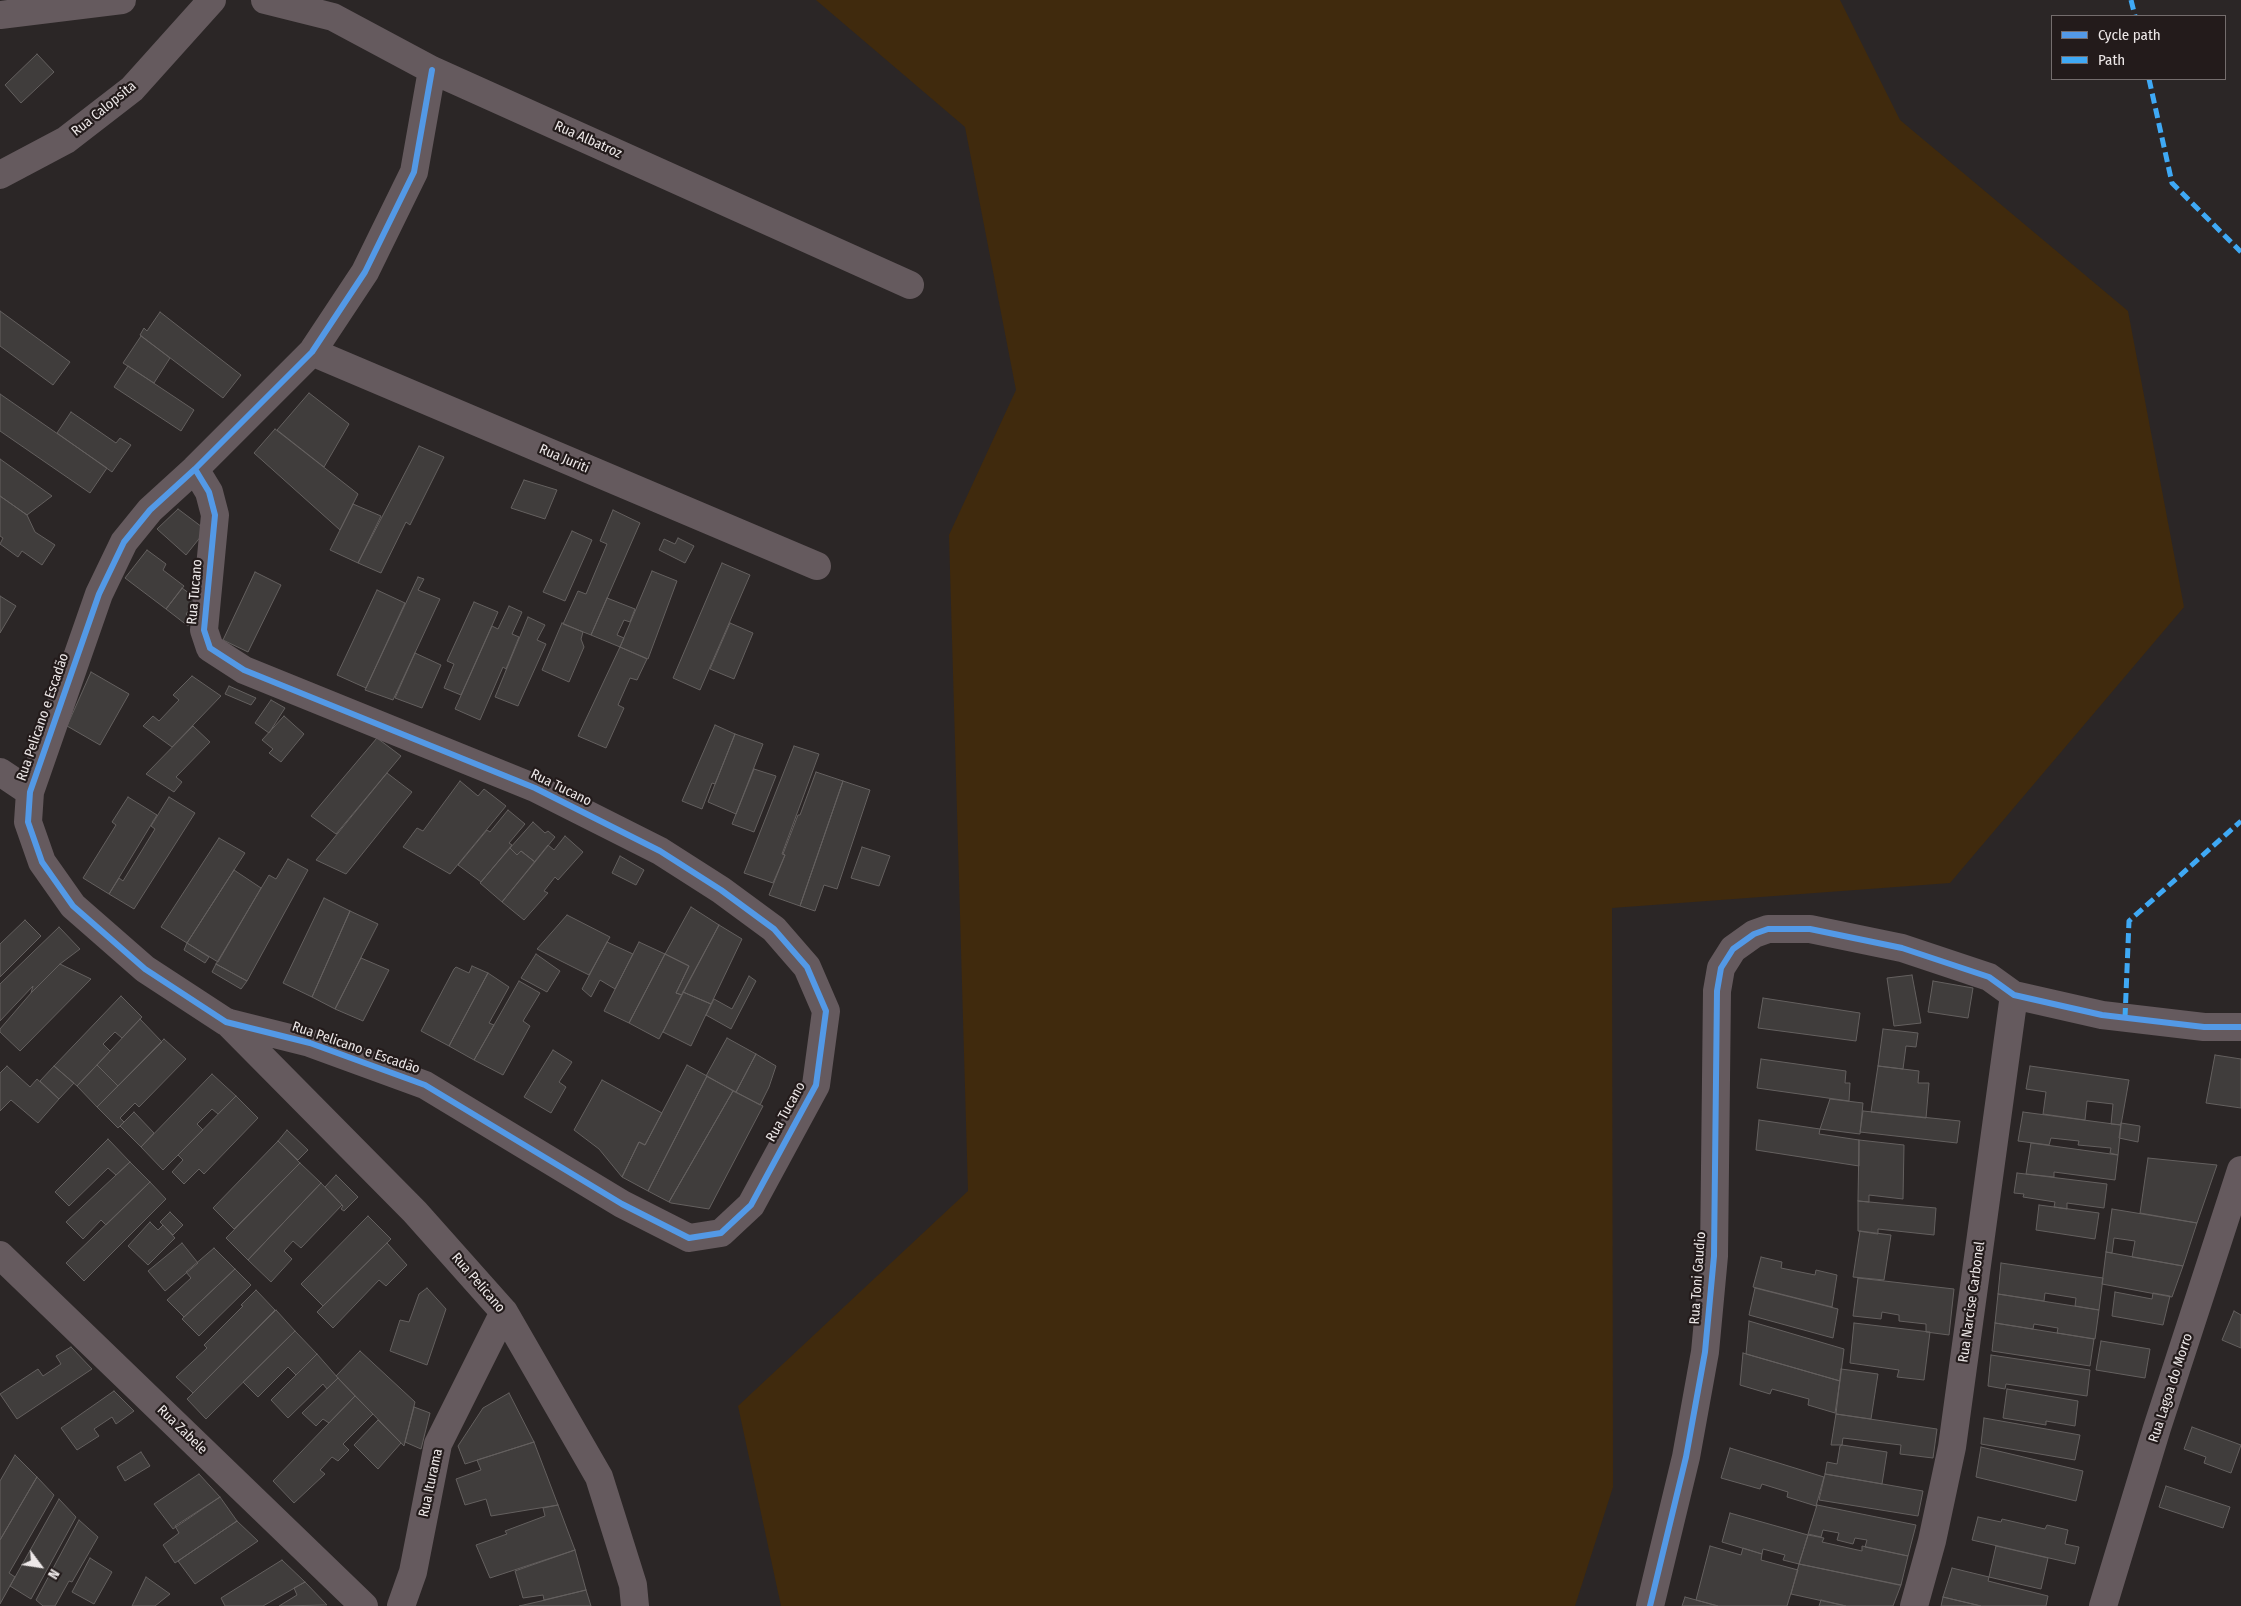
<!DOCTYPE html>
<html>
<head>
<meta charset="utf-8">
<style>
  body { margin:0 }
  #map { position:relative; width:2241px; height:1606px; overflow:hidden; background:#2b2626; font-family:"Fira Sans Condensed",sans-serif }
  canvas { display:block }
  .legend { position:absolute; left:2051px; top:15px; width:175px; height:65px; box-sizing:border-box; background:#231b1b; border:1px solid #746d6d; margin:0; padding:6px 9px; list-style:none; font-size:15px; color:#ede8e8 }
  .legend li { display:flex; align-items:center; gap:10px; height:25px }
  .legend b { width:25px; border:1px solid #746d6d }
  .north { position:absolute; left:15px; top:1541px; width:50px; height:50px; -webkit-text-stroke:4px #231b1b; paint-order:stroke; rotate:121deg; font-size:14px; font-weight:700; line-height:20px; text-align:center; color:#ede8e8 }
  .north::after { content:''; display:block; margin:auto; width:18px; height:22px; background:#ede8e8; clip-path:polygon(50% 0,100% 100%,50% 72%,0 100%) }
</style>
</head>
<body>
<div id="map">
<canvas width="2241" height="1606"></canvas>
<ul class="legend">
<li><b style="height:6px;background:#5399e6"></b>Cycle path</li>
<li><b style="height:6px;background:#3fa9f5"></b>Path</li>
</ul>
<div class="north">N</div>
</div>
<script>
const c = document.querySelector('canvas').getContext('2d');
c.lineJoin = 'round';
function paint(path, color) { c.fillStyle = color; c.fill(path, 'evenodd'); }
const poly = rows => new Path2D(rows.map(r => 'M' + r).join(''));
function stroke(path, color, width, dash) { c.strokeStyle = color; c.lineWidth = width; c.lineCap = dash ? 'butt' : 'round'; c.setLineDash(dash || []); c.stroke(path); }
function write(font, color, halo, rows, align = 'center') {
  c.font = font + ' "Fira Sans Condensed",sans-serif'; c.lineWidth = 4.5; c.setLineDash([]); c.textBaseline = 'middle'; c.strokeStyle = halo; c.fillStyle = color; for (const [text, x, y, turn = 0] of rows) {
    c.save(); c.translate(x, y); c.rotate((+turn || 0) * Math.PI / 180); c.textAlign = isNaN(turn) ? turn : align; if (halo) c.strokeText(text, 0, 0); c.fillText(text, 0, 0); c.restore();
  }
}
const green = poly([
  [816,0,1840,0,1900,120,2128,311,2184,607,1950,883,1612,908,1613,1487,1575,1606,781,1606,738,1406,968,1191,949,535,1016,390,965,127]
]);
const building = poly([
  [37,54,54,72,21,103,5,85,37,54],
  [0,311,70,362,53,385,0,346,0,311],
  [160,312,241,375,223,398,140,335,144,328,147,331,160,312],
  [141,336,170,358,154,383,123,363,141,336],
  [128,366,194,410,181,431,114,387,128,366],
  [309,393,349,424,324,467,277,430,309,393],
  [0,394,107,468,90,493,0,431,0,394],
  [71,412,116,443,120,438,131,445,112,472,57,433,71,412],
  [275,429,358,494,340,530,254,453,275,429],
  [419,446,444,457,410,525,406,522,381,573,358,563,419,446],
  [0,459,52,496,27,515,0,496,0,459],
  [524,480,557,490,545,519,511,508,524,480],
  [0,496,27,515,35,532,55,545,42,565,22,551,18,557,0,544,3,538,0,536,0,496],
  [353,504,381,516,358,563,330,550,353,504],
  [178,509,206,530,186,555,157,529,178,509],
  [613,510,640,523,591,635,563,624,578,591,586,594,607,544,600,541,613,510],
  [572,531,592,540,565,601,543,592,572,531],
  [678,538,694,546,685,563,659,550,664,539,675,544,678,538],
  [147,550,166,564,163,570,184,586,166,609,125,578,147,550],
  [722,563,750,575,700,690,673,678,722,563],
  [652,571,677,581,648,659,620,647,652,571],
  [255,572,281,585,248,652,223,640,255,572],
  [418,577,424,579,418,590,440,599,393,700,365,690,418,577],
  [182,588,197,599,186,614,193,620,188,626,166,609,182,588],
  [377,590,405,603,366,688,337,675,377,590],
  [0,596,16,606,0,633,0,596],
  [607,598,635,609,630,622,624,620,617,635,624,638,620,647,591,635,607,598],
  [474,602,498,612,461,695,444,688,454,664,447,661,474,602],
  [509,606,522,612,512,634,519,637,506,669,503,667,480,720,455,709,492,626,498,629,509,606],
  [528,617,545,625,537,640,546,644,518,706,495,697,528,617],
  [562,623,583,632,581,639,584,647,569,682,542,670,562,623],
  [730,623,753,633,734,679,710,669,730,623],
  [620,647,647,659,637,680,630,678,618,705,624,708,606,748,578,736,620,647],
  [415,653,441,665,422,708,395,698,415,653],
  [91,672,129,694,100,745,67,726,91,672],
  [192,676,221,696,172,747,143,726,153,716,159,721,179,700,173,695,192,676],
  [229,686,256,698,251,705,225,694,229,686],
  [271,700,285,708,269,733,255,723,271,700],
  [284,716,304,734,281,762,269,753,273,749,262,740,284,716],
  [715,725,735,734,715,784,712,783,702,809,682,801,715,725],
  [193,726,210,742,176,777,182,782,174,792,146,774,193,726],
  [735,734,763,744,736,814,708,802,735,734],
  [377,738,401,756,336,834,311,816,377,738],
  [794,746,819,754,782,854,785,855,773,883,744,873,794,746],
  [754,769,776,776,754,832,732,824,754,769],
  [816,772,843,781,800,906,769,895,785,855,783,854,798,815,800,815,816,772],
  [387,773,412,792,346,874,316,860,387,773],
  [460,781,478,796,484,789,506,806,450,874,403,847,417,828,423,831,460,781],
  [843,781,870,790,837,889,824,885,815,911,800,906,843,781],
  [128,797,157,815,109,894,83,878,116,825,112,822,128,797],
  [169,797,195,813,134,909,109,894,119,878,123,881,155,829,151,826,169,797],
  [508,810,525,824,509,843,512,845,481,882,458,865,487,830,490,832,508,810],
  [533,822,545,833,548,831,555,837,535,862,521,851,517,855,510,848,533,822],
  [565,836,583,852,558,880,555,877,544,891,548,893,524,920,502,902,548,845,554,850,565,836],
  [219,838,245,853,187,943,161,927,219,838],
  [862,847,890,856,879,886,851,878,862,847],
  [510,848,517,855,521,851,535,862,502,902,480,883,510,848],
  [620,856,644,870,636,885,612,873,620,856],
  [288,859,308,870,247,981,216,964,269,875,276,879,288,859],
  [234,870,261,888,218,962,187,943,234,870],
  [324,898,350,911,312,997,283,983,324,898],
  [691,907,719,925,682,995,676,993,689,966,665,954,691,907],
  [350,911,378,924,335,1009,312,997,350,911],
  [567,915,610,937,589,975,537,949,567,915],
  [25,920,41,936,0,977,0,944,25,920],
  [719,925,742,939,711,1004,683,992,719,925],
  [59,927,80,949,60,964,31,993,33,986,0,1021,0,984,59,927],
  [607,942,633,954,615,989,600,980,591,997,582,989,607,942],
  [639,942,665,954,629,1023,604,1011,639,942],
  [187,943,209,957,205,963,184,950,187,943],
  [536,954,560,971,547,992,521,978,536,954],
  [665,954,689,966,676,993,682,995,659,1039,629,1023,665,954],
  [361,958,389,970,363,1021,335,1009,361,958],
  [60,964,91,979,20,1051,0,1032,0,1029,31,993,60,964],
  [216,964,247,981,241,989,212,972,216,964],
  [472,966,488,973,449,1046,421,1031,454,969,456,967,469,973,472,966],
  [488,973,509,987,489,1023,494,1025,474,1060,449,1046,488,973],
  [1912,975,1921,1023,1894,1026,1887,978,1912,975],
  [749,976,756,981,731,1029,706,1015,714,999,732,1009,749,976],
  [519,981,540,993,523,1021,530,1026,503,1075,474,1060,519,981],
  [1933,981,1973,988,1968,1018,1928,1012,1933,981],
  [683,992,711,1004,691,1046,663,1032,683,992],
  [121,996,142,1017,122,1038,115,1032,103,1044,110,1051,77,1086,54,1066,121,996],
  [1763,998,1860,1013,1856,1041,1758,1028,1763,998],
  [140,1019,162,1042,118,1086,97,1065,140,1019],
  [1883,1029,1918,1033,1916,1047,1906,1046,1903,1069,1878,1066,1883,1029],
  [727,1038,756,1054,736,1092,706,1076,727,1038],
  [164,1039,186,1059,139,1107,135,1103,120,1118,124,1122,118,1128,97,1107,164,1039],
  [553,1050,572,1062,559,1082,566,1087,551,1113,524,1097,553,1050],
  [756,1054,776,1066,769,1087,760,1105,736,1092,756,1054],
  [2215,1055,2241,1059,2241,1108,2206,1103,2215,1055],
  [1761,1059,1846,1071,1845,1083,1850,1083,1849,1101,1757,1088,1761,1059],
  [97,1065,118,1086,97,1107,77,1086,97,1065],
  [687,1065,707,1076,648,1191,622,1177,639,1142,645,1145,687,1065],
  [7,1066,30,1087,37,1079,59,1099,38,1123,11,1100,0,1111,0,1073,7,1066],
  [54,1066,74,1083,59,1099,40,1081,54,1066],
  [1878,1066,1919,1071,1918,1083,1929,1083,1926,1118,1871,1112,1878,1066],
  [2030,1066,2129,1080,2121,1125,2111,1124,2113,1104,2087,1101,2085,1120,2043,1114,2046,1092,2026,1089,2030,1066],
  [212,1074,236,1096,218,1114,212,1109,197,1124,203,1130,163,1170,141,1147,212,1074],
  [707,1076,733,1091,669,1202,648,1191,707,1076],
  [602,1080,662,1113,645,1145,639,1142,622,1177,599,1149,574,1130,602,1080],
  [733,1091,763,1106,709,1209,671,1203,669,1202,733,1091],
  [236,1096,258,1118,204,1174,199,1169,184,1184,172,1172,183,1160,178,1155,236,1096],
  [1830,1099,1863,1103,1860,1134,1820,1129,1830,1099],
  [1863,1111,1960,1121,1957,1143,1860,1132,1863,1111],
  [134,1112,154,1133,141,1147,120,1126,134,1112],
  [2023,1112,2121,1125,2118,1155,2110,1153,2111,1148,2078,1145,2079,1141,2051,1138,2049,1145,2018,1141,2023,1112],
  [1759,1120,1820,1129,1819,1134,1859,1140,1859,1166,1756,1150,1759,1120],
  [2121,1123,2140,1126,2138,1142,2119,1138,2121,1123],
  [287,1130,308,1150,298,1160,278,1141,287,1130],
  [108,1139,130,1162,116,1175,108,1168,69,1206,55,1192,108,1139],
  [1859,1140,1904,1145,1903,1199,1869,1195,1869,1202,1858,1201,1859,1140],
  [278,1141,300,1163,234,1229,213,1208,278,1141],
  [2031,1143,2118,1155,2115,1180,2054,1172,2054,1177,2026,1174,2031,1143],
  [2148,1158,2217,1165,2197,1223,2140,1213,2148,1158],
  [130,1162,150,1182,106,1225,101,1220,83,1239,66,1222,130,1162],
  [300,1163,321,1183,248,1260,226,1238,300,1163],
  [2017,1173,2107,1184,2104,1208,2067,1203,2067,1209,2054,1207,2055,1202,2023,1197,2024,1194,2014,1193,2017,1173],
  [336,1175,358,1197,344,1211,341,1209,343,1206,325,1187,336,1175],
  [150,1182,166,1199,84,1281,66,1263,150,1182],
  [321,1183,342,1205,301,1248,293,1241,284,1251,292,1259,271,1282,248,1260,321,1183],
  [1858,1201,1936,1208,1934,1235,1878,1229,1878,1234,1858,1231,1858,1201],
  [2039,1205,2099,1213,2095,1239,2036,1230,2039,1205],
  [2112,1209,2197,1223,2183,1266,2132,1257,2135,1241,2114,1238,2112,1253,2106,1252,2112,1209],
  [170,1212,183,1225,173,1235,160,1222,170,1212],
  [368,1216,391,1239,323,1306,301,1284,368,1216],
  [150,1222,158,1230,163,1225,175,1238,148,1265,128,1246,150,1222],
  [1860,1231,1891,1235,1884,1280,1853,1277,1860,1231],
  [182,1243,198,1263,165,1291,148,1271,182,1243],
  [387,1243,407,1265,386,1286,379,1280,333,1328,317,1312,387,1243],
  [214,1248,235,1269,184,1317,167,1300,191,1278,186,1272,214,1248],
  [2106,1252,2183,1266,2172,1297,2102,1284,2106,1252],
  [1761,1257,1782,1262,1781,1268,1815,1275,1816,1270,1837,1275,1832,1307,1753,1287,1761,1257],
  [2001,1263,2103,1278,2099,1310,2075,1306,2076,1298,2045,1293,2044,1301,1998,1294,2001,1263],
  [235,1269,251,1285,199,1336,182,1319,235,1269],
  [1858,1278,1954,1289,1949,1335,1926,1332,1926,1324,1899,1321,1899,1315,1882,1312,1881,1319,1853,1316,1858,1278],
  [427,1288,446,1309,427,1365,390,1351,400,1320,409,1322,419,1294,427,1288],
  [1755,1288,1838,1309,1833,1338,1749,1315,1755,1288],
  [256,1290,275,1310,193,1393,176,1377,207,1348,204,1345,243,1306,241,1305,256,1290],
  [2115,1292,2152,1299,2153,1293,2170,1296,2163,1325,2112,1316,2115,1292],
  [1998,1294,2099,1310,2095,1339,2057,1333,2058,1328,2034,1324,2033,1329,1995,1323,1998,1294],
  [276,1310,295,1331,206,1419,187,1399,276,1310],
  [2234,1311,2241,1315,2241,1348,2222,1340,2234,1311],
  [1749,1321,1844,1349,1840,1381,1746,1354,1749,1321],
  [1854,1323,1930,1332,1924,1380,1897,1377,1899,1370,1850,1363,1854,1323],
  [1995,1323,2094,1339,2090,1366,1992,1351,1995,1323],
  [295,1331,317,1354,296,1375,288,1367,258,1397,243,1382,295,1331],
  [2101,1341,2150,1349,2145,1378,2096,1370,2101,1341],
  [71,1347,92,1369,17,1419,0,1394,38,1369,43,1376,61,1364,56,1356,71,1347],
  [360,1351,415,1402,404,1446,336,1376,360,1351],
  [1743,1353,1840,1381,1835,1413,1808,1405,1809,1399,1772,1389,1770,1394,1740,1385,1743,1353],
  [317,1354,338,1378,327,1389,323,1384,288,1418,271,1400,317,1354],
  [1991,1355,2090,1370,2087,1396,2006,1384,2005,1389,1988,1386,1991,1355],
  [1841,1369,1878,1374,1871,1419,1836,1414,1841,1369],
  [338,1378,355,1396,329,1423,323,1419,316,1426,302,1413,338,1378],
  [2007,1389,2078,1401,2075,1426,2046,1421,2046,1425,2003,1418,2007,1389],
  [114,1391,134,1411,116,1424,112,1417,94,1429,99,1436,77,1450,61,1428,114,1391],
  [509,1393,534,1442,465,1464,458,1446,483,1408,509,1393],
  [355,1396,373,1414,343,1444,349,1450,338,1461,332,1457,320,1470,325,1474,294,1503,273,1481,355,1396],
  [414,1407,430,1413,421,1449,405,1442,414,1407],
  [1836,1414,1937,1429,1933,1458,1900,1454,1901,1445,1843,1438,1842,1445,1831,1445,1836,1414],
  [1984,1418,2080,1435,2075,1460,1981,1444,1984,1418],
  [378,1420,401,1443,378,1469,354,1445,378,1420],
  [2192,1427,2241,1445,2231,1473,2204,1463,2206,1457,2184,1449,2192,1427],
  [534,1442,558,1505,491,1516,486,1499,465,1505,456,1479,481,1470,477,1460,534,1442],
  [1842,1445,1887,1452,1882,1484,1825,1474,1827,1462,1837,1464,1840,1446,1842,1445],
  [1981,1447,2083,1471,2076,1501,1976,1477,1981,1447],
  [1730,1448,1824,1477,1816,1506,1787,1497,1788,1492,1762,1484,1760,1489,1721,1478,1730,1448],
  [141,1452,150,1466,125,1481,117,1467,141,1452],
  [15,1455,37,1477,0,1540,0,1481,15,1455],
  [199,1474,220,1497,173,1529,154,1504,199,1474],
  [1825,1474,1923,1491,1918,1516,1819,1500,1825,1474],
  [37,1477,54,1495,9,1573,15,1577,0,1604,0,1540,37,1477],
  [2166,1486,2230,1507,2223,1528,2159,1507,2166,1486],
  [220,1497,237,1521,175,1563,163,1545,179,1533,175,1526,220,1497],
  [59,1499,76,1517,31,1599,10,1586,59,1499],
  [558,1505,575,1550,490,1578,476,1545,507,1534,505,1531,545,1516,543,1508,558,1505],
  [1817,1505,1916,1525,1908,1556,1865,1547,1867,1540,1855,1538,1853,1544,1837,1540,1839,1533,1823,1530,1821,1537,1808,1534,1817,1505],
  [1730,1513,1808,1535,1799,1564,1783,1560,1785,1555,1763,1549,1762,1554,1722,1542,1730,1513],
  [1978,1517,2001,1522,2002,1519,2045,1529,2047,1525,2068,1530,2065,1544,2079,1547,2075,1564,1972,1540,1978,1517],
  [79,1520,98,1537,72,1582,69,1581,55,1606,43,1606,36,1600,79,1520],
  [237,1521,258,1541,195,1584,178,1561,237,1521],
  [1808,1535,1824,1538,1822,1542,1862,1551,1862,1546,1908,1556,1901,1585,1799,1564,1808,1535],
  [1710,1546,1741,1555,1743,1548,1762,1554,1761,1560,1798,1570,1787,1606,1718,1606,1696,1600,1710,1546],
  [1996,1546,2048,1558,2041,1589,1989,1577,1996,1546],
  [575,1550,586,1590,544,1600,543,1595,523,1598,515,1571,575,1550],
  [90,1558,112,1572,94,1604,72,1592,90,1558],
  [282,1560,305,1582,263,1606,225,1606,221,1598,282,1560],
  [1799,1564,1899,1585,1901,1585,1893,1606,1846,1606,1791,1594,1799,1564],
  [1952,1568,1989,1577,1988,1581,2048,1596,2046,1606,1981,1606,1943,1597,1952,1568],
  [146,1577,170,1594,155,1606,132,1606,146,1577],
  [305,1582,327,1605,279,1606,297,1595,294,1588,305,1582],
  [586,1590,591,1606,519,1606,541,1601,586,1590],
  [1685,1597,1718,1606,1682,1606,1685,1597],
  [1943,1597,1981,1606,1941,1606,1943,1597],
  [1821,1600,1846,1606,1819,1606,1821,1600]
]);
const street = poly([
  [265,0,333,17,432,70,910,285],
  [0,15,122,0],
  [0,175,66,140,132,89,212,0],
  [312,352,817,566],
  [195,469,209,492,215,515,204,630,210,648,244,670,535,788,660,851,721,890,774,929,807,967,826,1011,816,1085,751,1205,721,1233,689,1238,622,1204,425,1085,310,1043,226,1022,145,969,73,906,42,862,28,822,30,792,99,594,124,542,150,510,195,469,312,352,365,272,414,172,432,70],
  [0,772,30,792],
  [227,1022,415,1212,504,1312,599,1477,633,1585,635,1606],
  [0,1255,364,1606],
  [401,1606,413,1572,438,1444,504,1312],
  [1650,1606,1686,1457,1705,1352,1714,1256,1717,991,1721,968,1733,949,1754,934,1768,929,1810,929,1902,948,1989,977,2014,995,2102,1015,2204,1027,2241,1027],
  [1914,1606,1932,1541,1952,1447,2014,995],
  [2103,1606,2157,1428,2241,1170]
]);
const quiet = poly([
  [2131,0,2135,16],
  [2149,79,2172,183,2241,252],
  [2125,1018,2129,921,2241,821]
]);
const cycleway = poly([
  [195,469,209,492,215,515,204,630,210,648,244,670,535,788,660,851,721,890,774,929,807,967,826,1011,816,1085,751,1205,721,1233,689,1238,622,1204,425,1085,310,1043,226,1022,145,969,73,906,42,862,28,822,30,792,99,594,124,542,150,510,195,469,312,352,365,272,414,172,432,70],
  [1650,1606,1686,1457,1705,1352,1714,1256,1717,991,1721,968,1733,949,1754,934,1768,929,1810,929,1902,948,1989,977,2014,995,2102,1015,2204,1027,2241,1027]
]);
const streetNames = [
  ["Rua Calopsita",104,109,-39],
  ["Rua Albatroz",588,140,24],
  ["Rua Juriti",564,459,23],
  ["Rua Tucano",195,592,-85],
  ["Rua Pelicano e Escadão",43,717,-71],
  ["Rua Tucano",561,788,26],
  ["Rua Pelicano e Escadão",356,1048,19],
  ["Rua Tucano",786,1112,-61],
  ["Rua Toni Gaudio",1698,1278,-86],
  ["Rua Pelicano",478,1283,49],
  ["Rua Narcise Carbonel",1972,1302,-82],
  ["Rua Lagoa do Morro",2171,1388,-72],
  ["Rua Zabele",182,1430,44],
  ["Rua Iturama",431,1483,-78]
];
paint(green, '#402a0d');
paint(building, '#403d3c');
stroke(building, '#64605f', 1);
stroke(street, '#655a5e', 28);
stroke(quiet, '#3fa9f5', 5, [10, 5]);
stroke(cycleway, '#5399e6', 6);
write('14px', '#ede8e8', '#231b1b', streetNames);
</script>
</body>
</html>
